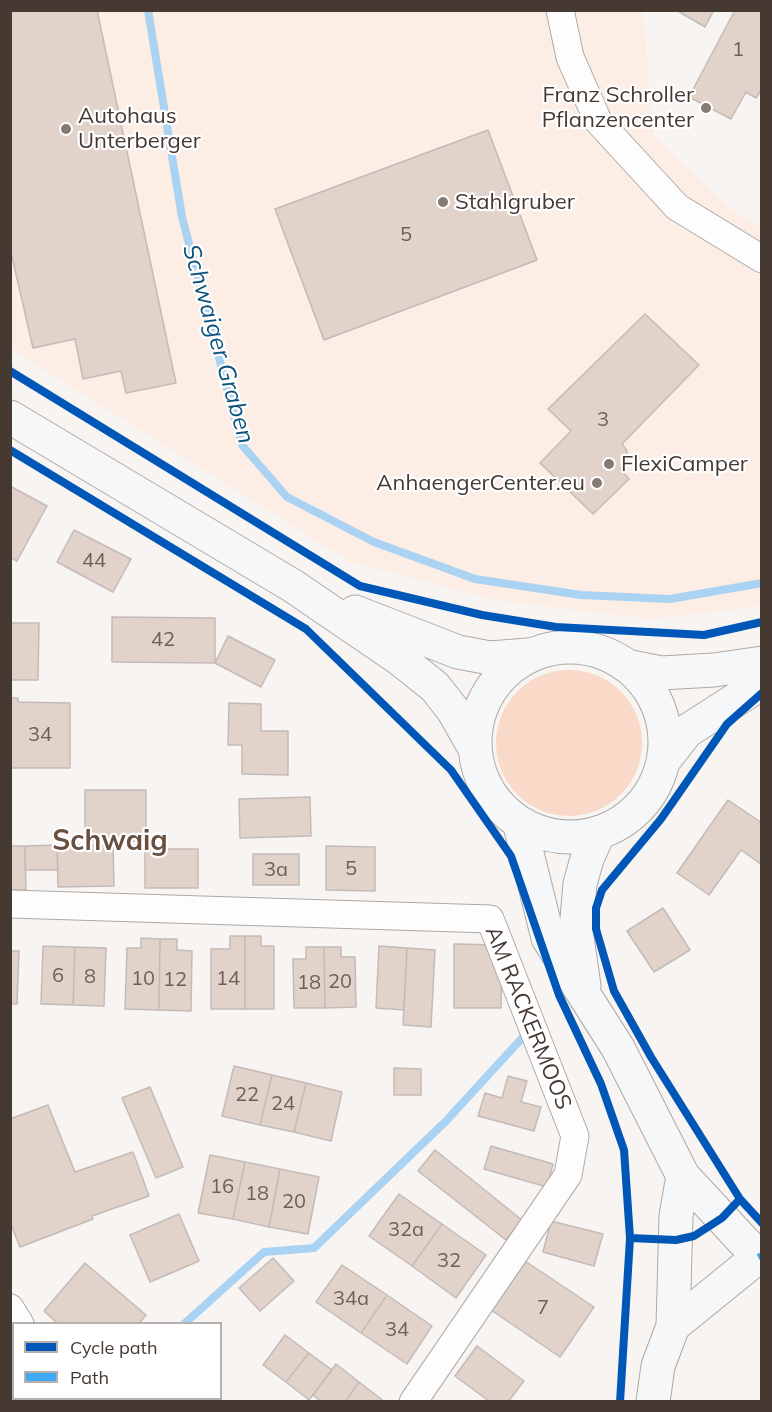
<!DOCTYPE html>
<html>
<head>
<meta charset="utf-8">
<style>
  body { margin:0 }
  #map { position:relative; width:772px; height:1412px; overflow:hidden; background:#f8f4f2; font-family:Mulish,sans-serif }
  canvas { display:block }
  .frame { position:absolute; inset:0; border:12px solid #453932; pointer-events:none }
  .legend { position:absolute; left:12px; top:1322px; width:210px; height:78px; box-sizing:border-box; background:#fff; border:2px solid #b5b0ad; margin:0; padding:8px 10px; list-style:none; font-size:18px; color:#453932 }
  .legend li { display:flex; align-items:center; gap:12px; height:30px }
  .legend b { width:30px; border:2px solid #b5b0ad }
</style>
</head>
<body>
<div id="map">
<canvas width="772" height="1412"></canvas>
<div class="frame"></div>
<ul class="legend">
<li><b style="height:8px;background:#0057b8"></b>Cycle path</li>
<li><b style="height:8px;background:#3fa9f5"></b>Path</li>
</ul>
</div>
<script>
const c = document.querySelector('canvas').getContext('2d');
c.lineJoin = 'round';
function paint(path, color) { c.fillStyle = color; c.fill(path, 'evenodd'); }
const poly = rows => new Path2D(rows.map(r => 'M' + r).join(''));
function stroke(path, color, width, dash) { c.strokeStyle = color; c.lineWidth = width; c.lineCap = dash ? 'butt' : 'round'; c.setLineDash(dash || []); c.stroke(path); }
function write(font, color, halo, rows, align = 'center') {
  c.font = font + ' Mulish,sans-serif'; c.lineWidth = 4.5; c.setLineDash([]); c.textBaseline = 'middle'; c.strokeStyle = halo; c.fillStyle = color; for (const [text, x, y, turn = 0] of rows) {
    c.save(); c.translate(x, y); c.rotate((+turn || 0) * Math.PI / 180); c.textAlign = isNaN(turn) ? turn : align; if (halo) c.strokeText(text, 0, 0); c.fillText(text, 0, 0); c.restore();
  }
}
const built = poly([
  [10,11,643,11,653,134,731,210,761,227,761,606,651,619,494,600,349,561,11,349]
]);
const green = poly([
  '496 743a73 73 0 1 1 146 0a73 73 0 1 1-146 0Z',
  [11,1335,14,1339,14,1398,62,1399,65,1401,11,1401]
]);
const stream = poly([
  [148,10,182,217,242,445,287,497,374,542,475,579,581,595,670,599,762,583],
  [184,1324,264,1252,314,1248,446,1121,524,1036]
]);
const building = poly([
  [10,10,97,10,176,383,126,393,121,371,83,379,75,339,33,348,10,248,10,10],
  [676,10,714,10,705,27,676,10],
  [735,10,762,10,762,89,756,98,746,92,731,119,689,97,735,10],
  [488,130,537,260,324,340,275,209,488,130],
  [645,314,699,365,622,444,627,451,627,461,620,469,629,479,593,514,540,463,571,431,548,409,645,314],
  [10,486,47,506,17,561,10,557,10,486],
  [74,530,131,559,113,592,57,562,74,530],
  [112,617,215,618,215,663,112,662,112,617],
  [10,623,39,623,38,680,10,680,10,623],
  [228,636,275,660,261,687,215,663,228,636],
  [10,698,18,698,18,702,70,703,70,768,10,768,10,698],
  [229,703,261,704,261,731,288,731,288,775,242,774,242,745,228,745,229,703],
  [85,790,146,790,146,841,85,841,85,790],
  [310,797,311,836,240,838,239,799,310,797],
  [728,800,762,823,762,865,741,850,709,895,677,873,728,800],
  [57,845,113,845,114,886,58,887,57,845],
  [57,845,58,870,25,870,25,846,57,845],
  [10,846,25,846,26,890,10,890,10,846],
  [326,846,375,847,375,891,326,890,326,846],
  [145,849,198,849,198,888,145,888,145,849],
  [253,854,299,854,299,885,253,885,253,854],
  [663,908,690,950,654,972,627,931,663,908],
  [230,936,245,936,245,1009,211,1009,211,949,230,949,230,936],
  [245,936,261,936,261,946,274,946,274,1009,245,1009,245,936],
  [141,938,160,939,159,1010,125,1009,127,948,141,948,141,938],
  [160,939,177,939,177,950,192,951,191,1011,159,1010,160,939],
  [454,944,502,945,501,1008,454,1008,454,944],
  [43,946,75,947,73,1005,41,1004,43,946],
  [379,946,407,948,404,1010,376,1008,379,946],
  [75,947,106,948,104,1006,73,1005,75,947],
  [306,947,324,947,325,1008,294,1008,293,959,306,959,306,947],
  [324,947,341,947,341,957,355,957,356,1007,325,1008,324,947],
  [407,948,435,950,431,1027,403,1025,407,948],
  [10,951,19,951,17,1004,10,1004,10,951],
  [234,1066,272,1075,260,1125,222,1116,234,1066],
  [394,1068,421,1069,421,1095,394,1095,394,1068],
  [272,1075,306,1083,294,1132,260,1125,272,1075],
  [508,1076,527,1081,521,1102,541,1107,534,1131,478,1116,485,1093,502,1098,508,1076],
  [306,1083,342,1092,331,1141,294,1132,306,1083],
  [150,1087,183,1167,156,1178,122,1098,150,1087],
  [48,1105,75,1172,133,1152,149,1196,92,1216,93,1219,20,1247,10,1222,10,1119,48,1105],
  [491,1146,553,1164,547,1187,484,1169,491,1146],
  [435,1150,522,1220,506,1240,418,1171,435,1150],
  [210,1155,245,1162,233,1219,198,1213,210,1155],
  [245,1162,280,1169,269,1227,233,1219,245,1162],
  [280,1169,319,1177,308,1234,269,1227,280,1169],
  [399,1194,442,1224,412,1266,369,1236,399,1194],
  [179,1214,199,1261,150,1282,130,1235,179,1214],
  [551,1221,603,1234,594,1266,543,1252,551,1221],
  [442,1224,486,1255,456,1298,412,1266,442,1224],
  [273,1258,294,1281,260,1311,239,1288,273,1258],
  [525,1261,594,1307,560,1357,491,1310,525,1261],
  [85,1263,146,1315,139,1324,58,1324,44,1311,85,1263],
  [342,1265,387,1295,361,1333,316,1302,342,1265],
  [387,1295,432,1326,407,1364,361,1333,387,1295],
  [285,1335,309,1353,286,1382,263,1365,285,1335],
  [477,1346,524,1381,508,1402,490,1402,455,1376,477,1346],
  [309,1353,332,1370,309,1400,286,1382,309,1353],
  [336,1364,359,1382,345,1402,321,1402,313,1395,336,1364],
  [359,1382,385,1402,345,1402,359,1382],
  [146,1398,172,1398,169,1402,149,1402,146,1398]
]);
const street = poly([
  [560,10,570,57,598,121,677,207,762,259],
  [10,904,490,919,575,1136,568,1175,413,1402],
  [10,1308,20,1324],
  [101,1398,104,1402]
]);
const secondary = poly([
  [10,417,293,586,400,659,435,687,453,710,473,745],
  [355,612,458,652,490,658,528,655],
  '475 742a95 95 0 1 1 190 0a95 95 0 1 1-190 0Z',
  [631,667,661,673,714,670,762,663],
  [665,759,687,731,762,683],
  [520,825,548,938,618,1048,683,1176,762,1261],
  [584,986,576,930,580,884,587,859,598,834],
  [673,1326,676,1216,683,1176],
  [653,1402,658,1366,673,1326,758,1257]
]);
const quiet = poly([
  [758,1257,762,1255]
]);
const cycleway = poly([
  [10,371,360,586,482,615,556,627,704,635,762,622],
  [10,450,306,629,451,770,511,856,559,995,601,1084,624,1150,630,1238,620,1402],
  [762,693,727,724,661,819,602,890,596,908,596,929,614,991,651,1057,740,1199,762,1223],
  [630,1238,676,1240,694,1236,722,1218,740,1199]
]);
const markers = [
  [706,108,6,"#847a75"],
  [66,129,6,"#847a75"],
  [443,202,6,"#847a75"],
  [609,464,6,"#847a75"],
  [597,483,6,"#847a75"]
];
const numberNames = [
  ["1",738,50],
  ["5",406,235],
  ["3",603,420],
  ["44",94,561],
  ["42",163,640],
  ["34",40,735],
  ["5",351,869],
  ["3a",276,870],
  ["6",58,976],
  ["8",90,977],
  ["10",143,979],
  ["14",228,979],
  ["12",175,980],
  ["20",340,982],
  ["18",309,983],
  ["22",247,1095],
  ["24",283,1104],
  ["16",222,1187],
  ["18",257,1194],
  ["20",294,1202],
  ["32a",406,1230],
  ["32",449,1261],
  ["34a",351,1299],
  ["7",543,1308],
  ["34",397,1330]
];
const poiNames = [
  ["Franz Schroller",694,95,"right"],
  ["Pflanzencenter",694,120,"right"],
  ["Autohaus",78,116],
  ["Unterberger",78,141],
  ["Stahlgruber",455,202],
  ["FlexiCamper",621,464],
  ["AnhaengerCenter.eu",585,483,"right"]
];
const streetNames = [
  ["AM RACKERMOOS",528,1018,68]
];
const waterNames = [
  ["Schwaiger Graben",218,344,74]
];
const districtNames = [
  ["Schwaig",110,842]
];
paint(built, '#fcede5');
paint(green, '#f9dac9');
stroke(stream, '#aad2f3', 8);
paint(building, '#e1d2ca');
stroke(building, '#c3bbb8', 1.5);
stroke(street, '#afa9a4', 29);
stroke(secondary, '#afa9a4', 35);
stroke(street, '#fefdfd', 27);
stroke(secondary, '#f6f7f8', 33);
stroke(quiet, '#3fa9f5', 6, [12, 6]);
stroke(cycleway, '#0057b8', 8);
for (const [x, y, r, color] of markers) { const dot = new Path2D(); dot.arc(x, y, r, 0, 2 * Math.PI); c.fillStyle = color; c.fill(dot); stroke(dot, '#fff', 2); }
write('20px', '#6c5f58', null, numberNames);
write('22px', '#453932', '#fff', poiNames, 'left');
write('22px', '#453932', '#fff', streetNames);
write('italic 24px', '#0a517d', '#fff', waterNames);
write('bold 28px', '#694f40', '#fff', districtNames);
</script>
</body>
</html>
